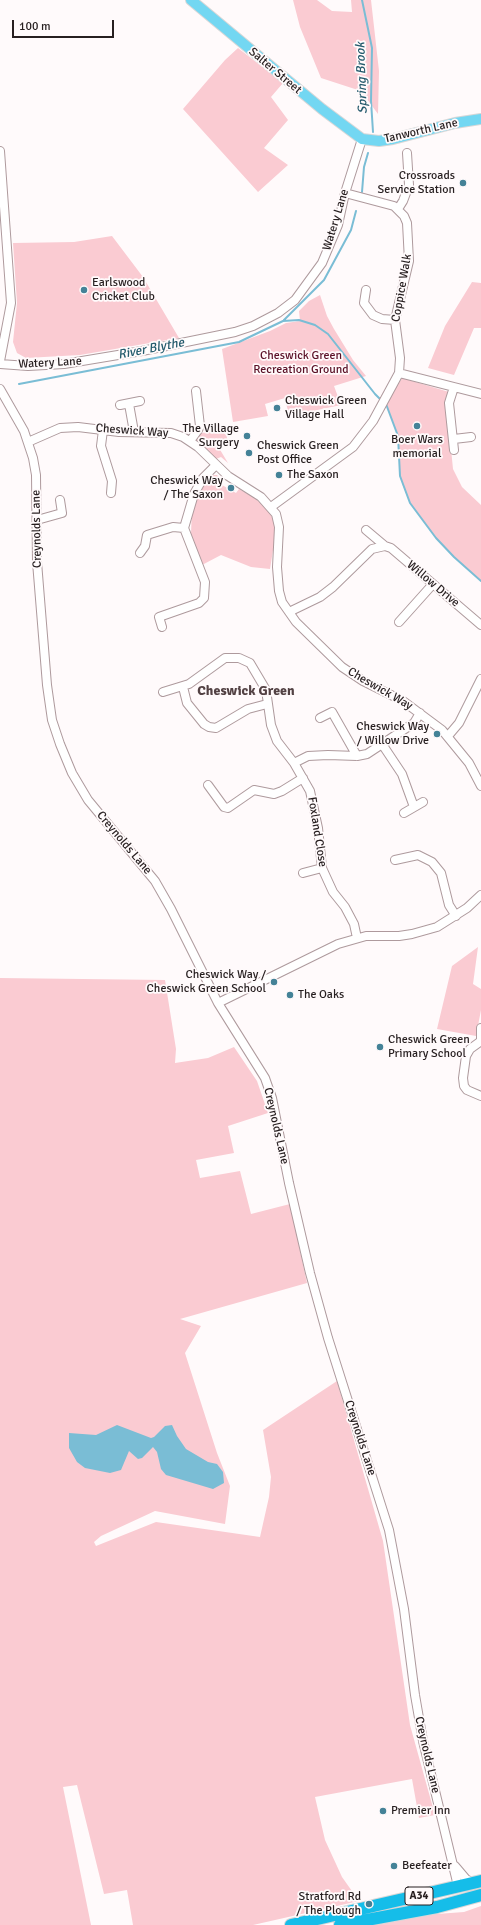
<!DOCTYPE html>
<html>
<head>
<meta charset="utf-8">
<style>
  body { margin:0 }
  #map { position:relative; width:481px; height:1925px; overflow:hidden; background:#fffafb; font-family:Signika,sans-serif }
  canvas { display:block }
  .scale { position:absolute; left:12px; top:20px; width:102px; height:18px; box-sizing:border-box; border:2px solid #271f20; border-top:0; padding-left:5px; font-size:12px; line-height:14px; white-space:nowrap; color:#271f20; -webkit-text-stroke:3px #fffafb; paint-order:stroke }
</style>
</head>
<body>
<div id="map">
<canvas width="481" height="1925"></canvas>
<div class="scale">100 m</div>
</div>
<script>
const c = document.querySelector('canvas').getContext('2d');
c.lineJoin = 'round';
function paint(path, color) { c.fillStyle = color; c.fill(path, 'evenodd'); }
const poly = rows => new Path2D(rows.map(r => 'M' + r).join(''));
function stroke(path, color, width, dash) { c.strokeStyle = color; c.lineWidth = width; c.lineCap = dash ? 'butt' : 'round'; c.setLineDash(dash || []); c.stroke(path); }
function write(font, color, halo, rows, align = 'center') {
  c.font = font + ' Signika,sans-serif'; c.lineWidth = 3.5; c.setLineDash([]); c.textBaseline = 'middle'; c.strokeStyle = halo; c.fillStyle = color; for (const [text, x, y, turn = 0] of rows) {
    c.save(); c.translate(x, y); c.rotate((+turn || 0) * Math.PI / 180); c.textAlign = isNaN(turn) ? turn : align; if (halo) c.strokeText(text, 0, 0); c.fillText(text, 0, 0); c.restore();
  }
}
const green = poly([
  [293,0,317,0,332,11,352,12,351,0,371,0,379,71,378,114,361,91,321,78,300,27],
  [238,48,283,83,271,97,288,120,264,148,288,165,258,192,183,109,225,60],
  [112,236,143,277,179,338,80,355,26,358,17,353,13,342,17,303,13,243,74,242],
  [472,282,481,283,481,328,474,328,454,375,428,368,445,326],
  [320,295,327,316,334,329,353,360,366,376,334,386,341,405,289,416,285,398,265,404,268,416,233,422,222,349,270,331,286,323,300,321,299,311,309,301],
  [402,378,449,392,446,399,453,469,462,487,481,505,481,581,454,557,436,538,410,503,403,486,400,476,398,436,386,404],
  [219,431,225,434,227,437,226,444,219,448,228,463,221,457,216,459,196,440,197,435,201,433],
  [213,475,217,475,221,480,222,485,236,493,239,489,253,497,262,504,270,513,274,521,274,544,270,569,251,567,221,555,202,565,191,534,192,507,204,482],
  [478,947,473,984,481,989,481,1010,476,1036,437,1029,452,966],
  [0,978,165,980,176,1049,175,1063,208,1058,234,1047,257,1081,268,1113,228,1126,234,1153,196,1160,200,1178,240,1171,251,1214,290,1204,307,1283,180,1319,201,1326,185,1353,217,1453,230,1486,225,1524,155,1511,101,1536,94,1542,96,1546,156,1522,260,1537,269,1497,271,1477,263,1430,337,1381,383,1541,410,1725,435,1815,419,1818,412,1779,315,1797,325,1840,342,1877,359,1901,253,1925,133,1925,127,1890,104,1894,77,1785,63,1787,91,1925,0,1925],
  [481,1906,481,1925,363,1925,435,1911,437,1914,464,1912]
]);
const water = poly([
  [117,1425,151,1438,154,1437,165,1426,172,1425,177,1436,186,1449,208,1462,217,1464,223,1472,224,1483,213,1489,166,1475,161,1469,157,1452,153,1447,142,1458,138,1459,129,1451,121,1470,110,1473,85,1468,77,1462,69,1448,69,1433,96,1435]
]);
const stream = poly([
  [362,0,372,48,371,101,373,132],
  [362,192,364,167,368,153],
  [284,320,324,280,351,230,356,211],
  [19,384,239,342,283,321,299,320,315,325,328,334,375,394,381,400],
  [386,404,398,436,400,476,410,503,436,538,454,557,481,581]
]);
const minor = poly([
  [0,151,11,303,0,361],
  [398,209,403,201,409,185,407,153],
  [366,290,364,303,373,315,382,319,395,320],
  [0,364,28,366,64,364,142,351,235,332,253,326,278,313,295,300,322,263,338,225,345,193,362,139],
  [399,373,481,394],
  [454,387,449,403,454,450],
  [0,389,24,431,33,458,36,475,37,562,47,685,52,720,60,744,72,773,88,800,155,881,171,909,218,1003,265,1078,272,1098,289,1183,310,1273,328,1338,389,1530,404,1609,415,1695,423,1741,458,1886],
  [129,404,134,432],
  [120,405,140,401],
  [103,430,101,446,112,481,111,493],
  [454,439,471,437],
  [190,441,198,430,200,426,196,391],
  [28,442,60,428,78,427,119,432,171,433,183,437,198,447,228,476,261,497,276,514,279,527,277,567,279,591,282,602,296,622,342,667,363,681,403,701,442,730,469,763,481,786],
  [271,507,353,447,373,421,399,373,400,358,395,320,409,261,407,223,404,216,394,206,345,193],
  [37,520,62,513,60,500],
  [366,530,385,546],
  [140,553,145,546,147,535,173,527,184,528],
  [289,612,320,597,333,587,372,549,385,546,391,548,481,625],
  [399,622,433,584],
  [162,627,159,617,199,603,204,598,205,582,184,528,194,494,203,478,216,465],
  [183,687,187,703,204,724,209,727,216,728,248,709,267,704],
  [163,692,189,684,225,658,239,658,250,663,266,690,271,725,277,741,294,763,310,791,318,828,322,868,333,892,345,907,354,924,357,938],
  [320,718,332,712,357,756],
  [448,736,459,723,481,679],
  [382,744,402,774,414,807],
  [294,763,308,756,328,755,357,756,367,754,414,723,420,713],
  [208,785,224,807,228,808,254,790,274,794,282,791,303,778],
  [404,813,423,802],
  [395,860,418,855,432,862,441,873,449,905,456,916],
  [303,873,322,868],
  [218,1003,338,944,366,936,399,936,412,934,437,927,467,908,481,895],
  [481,1028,481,1039],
  [481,1041,470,1049,466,1056,463,1078,464,1086,467,1090,481,1096],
  [455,1866,466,1879,473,1883]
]);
const major = poly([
  [191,0,322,109,362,139,379,141,393,139,455,123,481,119]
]);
const highway = poly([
  [291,1925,481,1881],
  [340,1925,437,1907,481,1895]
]);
const markers = [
  [463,183,4,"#448297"],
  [84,290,4,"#448297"],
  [277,408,4,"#448297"],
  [417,426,4,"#448297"],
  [247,436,4,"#448297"],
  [249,453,4,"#448297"],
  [279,475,4,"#448297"],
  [231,488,4,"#448297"],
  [437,734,4,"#448297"],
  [274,982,4,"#448297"],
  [290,995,4,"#448297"],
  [380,1047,4,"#448297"],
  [383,1811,4,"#448297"],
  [394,1866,4,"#448297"],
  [369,1904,4,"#448297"]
];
const shields = [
  [419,1896,28]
];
const shieldNames = [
  ["A34",419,1896]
];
const streetNames = [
  ["Salter Street",275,71,40],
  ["Tanworth Lane",421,131,-13],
  ["Watery Lane",336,220,-73],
  ["Coppice Walk",402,288,-80],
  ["Watery Lane",50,363,-3],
  ["Cheswick Way",132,431,4],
  ["Creynolds Lane",37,529,-91],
  ["Willow Drive",433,584,40],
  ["Cheswick Way",380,689,30],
  ["Foxland Close",317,832,81],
  ["Creynolds Lane",124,843,50],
  ["Creynolds Lane",276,1126,77],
  ["Creynolds Lane",360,1438,72],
  ["Creynolds Lane",427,1755,77]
];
const poiNames = [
  ["Crossroads",455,176,"right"],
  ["Service Station",455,190,"right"],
  ["Earlswood",92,283],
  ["Cricket Club",92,297],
  ["Cheswick Green",285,401],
  ["Village Hall",285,415],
  ["The Village",239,429,"right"],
  ["Surgery",239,443,"right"],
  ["Boer Wars",417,440,"center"],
  ["memorial",417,454,"center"],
  ["Cheswick Green",257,446],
  ["Post Office",257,460],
  ["The Saxon",287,475],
  ["Cheswick Way",223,481,"right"],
  ["/ The Saxon",223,495,"right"],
  ["Cheswick Way",429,727,"right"],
  ["/ Willow Drive",429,741,"right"],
  ["Cheswick Way /",266,975,"right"],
  ["Cheswick Green School",266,989,"right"],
  ["The Oaks",298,995],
  ["Cheswick Green",388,1040],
  ["Primary School",388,1054],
  ["Premier Inn",391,1811],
  ["Beefeater",402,1866],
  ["Stratford Rd",361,1897,"right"],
  ["/ The Plough",361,1911,"right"]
];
const parkNames = [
  ["Cheswick Green",301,356],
  ["Recreation Ground",301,370]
];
const waterNames = [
  ["Spring Brook",362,78,-92],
  ["River Blythe",151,349,-11]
];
const quarterNames = [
  ["Cheswick Green",246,691]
];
paint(green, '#facbd2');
paint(water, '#7abdd5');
stroke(stream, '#7abdd5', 2);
stroke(minor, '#ae9a9d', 10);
stroke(major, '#d8d7d7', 12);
stroke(highway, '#d8d7d7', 14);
stroke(minor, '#fff', 8);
stroke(major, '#73d7f2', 10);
stroke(highway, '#15bde9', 12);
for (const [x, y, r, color] of markers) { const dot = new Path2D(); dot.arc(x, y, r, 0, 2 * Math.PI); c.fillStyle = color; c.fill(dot); stroke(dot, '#fffafb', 1.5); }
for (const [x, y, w] of shields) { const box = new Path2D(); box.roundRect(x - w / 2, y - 9, w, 18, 3); c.fillStyle = '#fffafb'; c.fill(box); stroke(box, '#271f20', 1); }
write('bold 11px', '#271f20', null, shieldNames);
write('12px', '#271f20', '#fffafb', streetNames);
write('12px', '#271f20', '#fffafb', poiNames, 'left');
write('12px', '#5a1026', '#fffafb', parkNames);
write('italic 13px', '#245a6c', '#fffafb', waterNames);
write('bold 14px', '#524143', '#fffafb', quarterNames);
</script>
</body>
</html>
